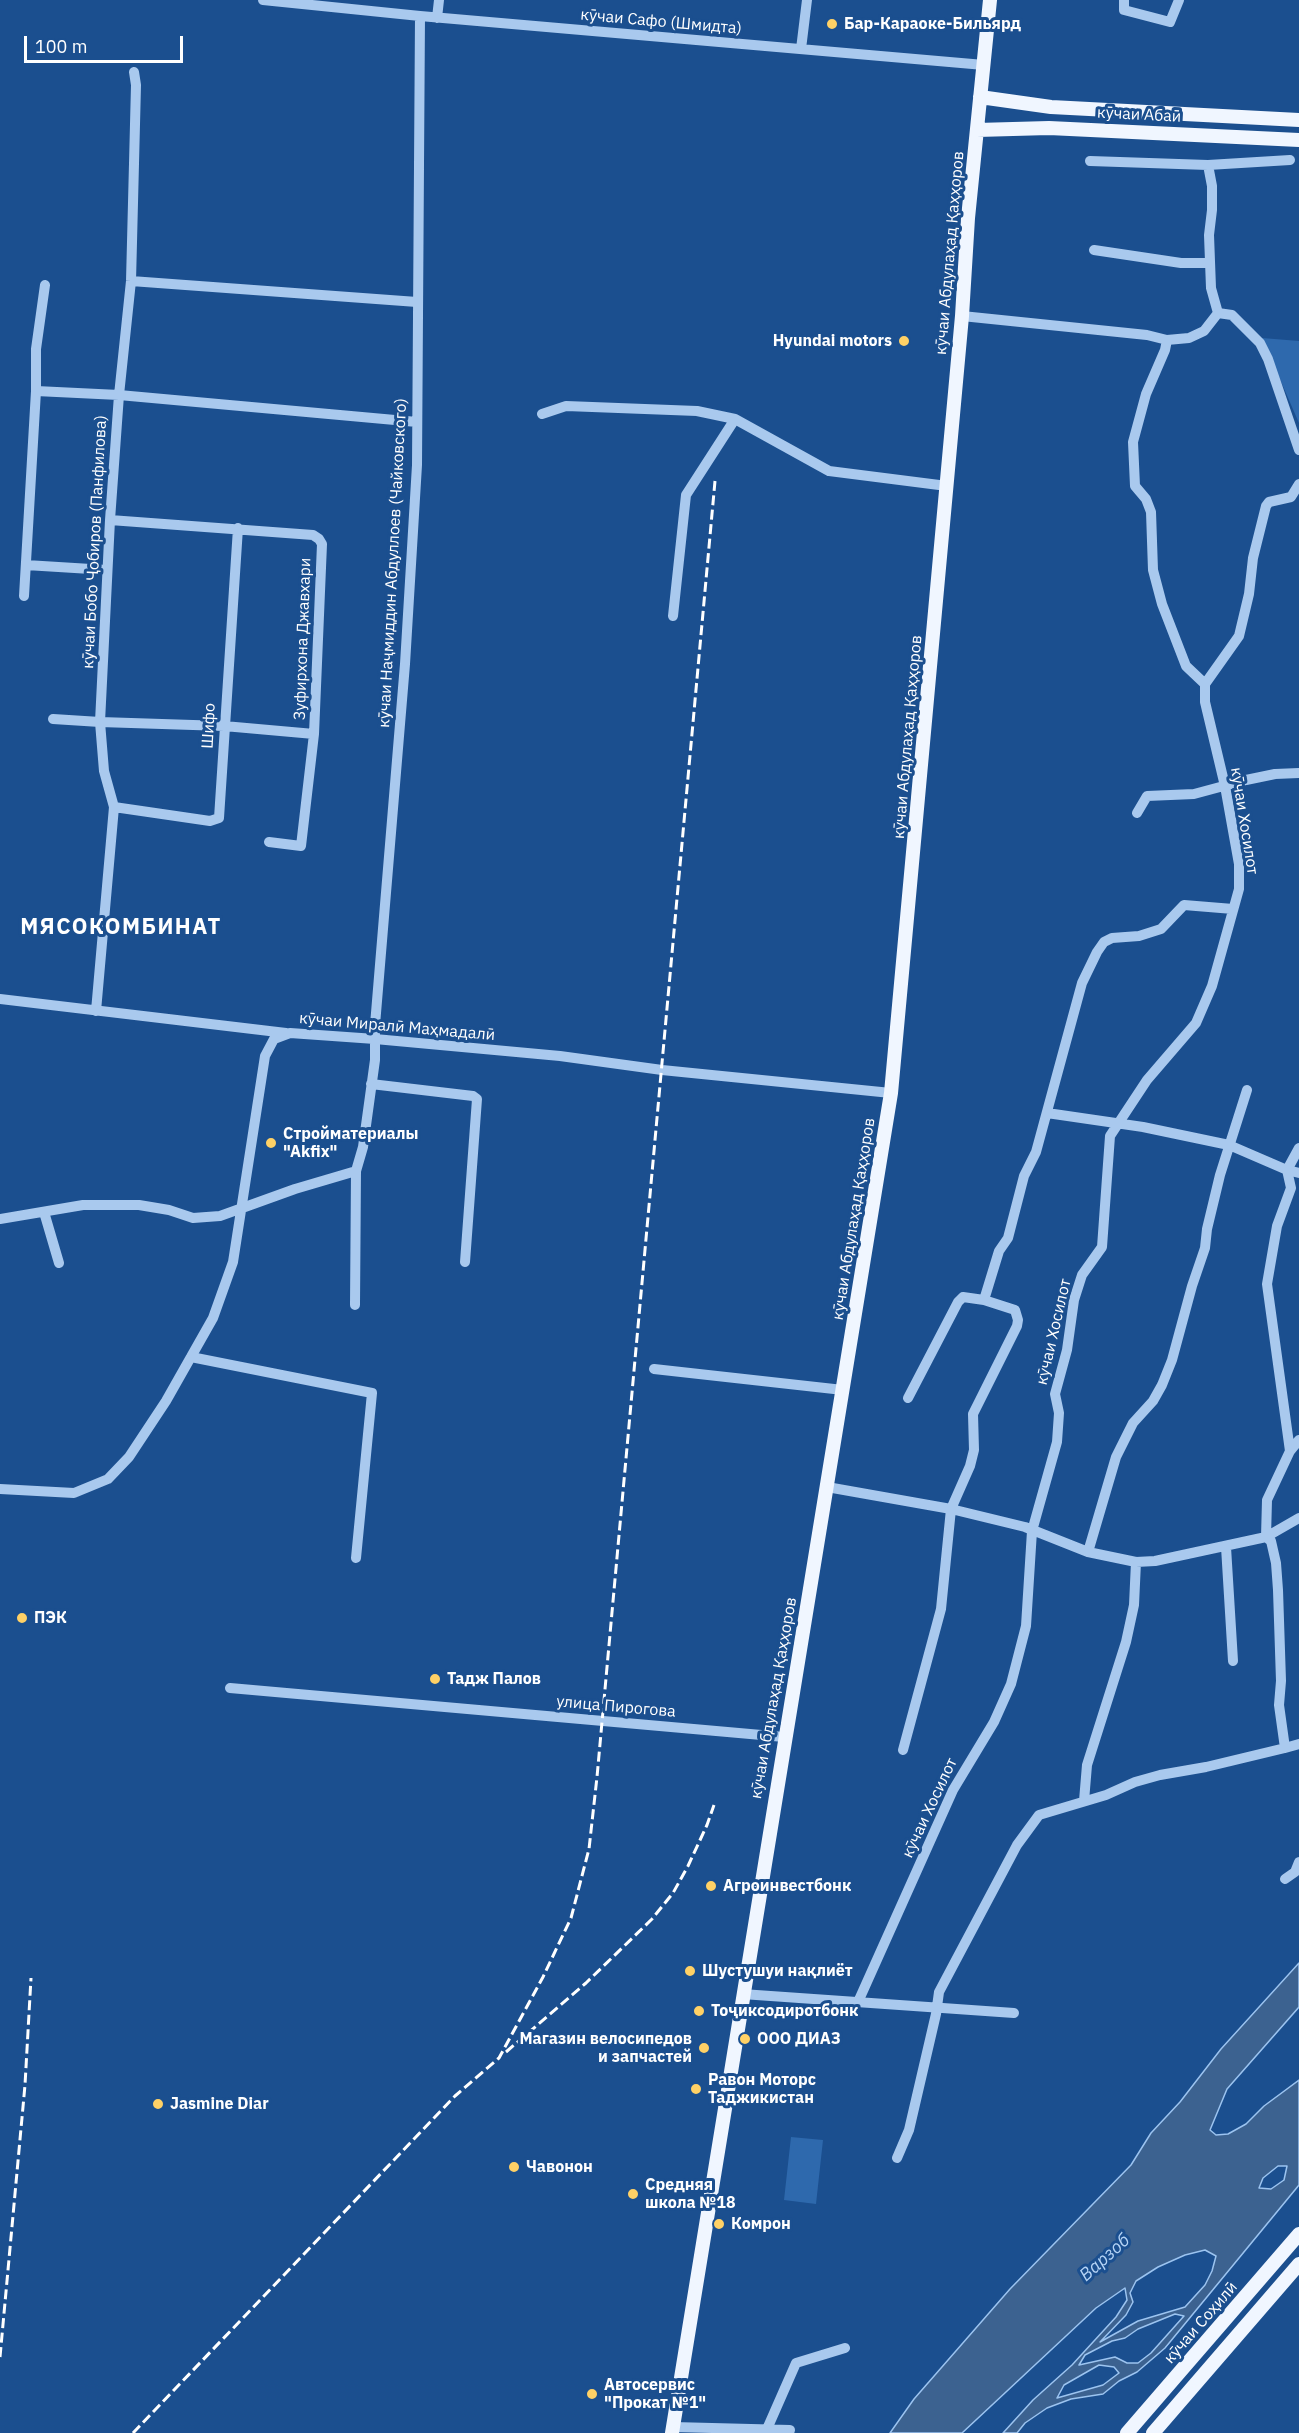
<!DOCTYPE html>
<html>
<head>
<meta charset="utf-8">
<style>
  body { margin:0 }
  #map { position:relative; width:1299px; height:2433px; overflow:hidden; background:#1b4f8f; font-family:"IBM Plex Sans",sans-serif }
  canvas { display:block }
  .scale { position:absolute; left:24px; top:36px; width:159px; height:27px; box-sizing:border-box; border:3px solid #fff; border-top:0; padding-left:8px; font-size:18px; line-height:21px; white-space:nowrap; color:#fff; -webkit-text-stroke:4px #1b4f8f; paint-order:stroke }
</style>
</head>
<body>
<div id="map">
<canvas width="1299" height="2433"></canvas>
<div class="scale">100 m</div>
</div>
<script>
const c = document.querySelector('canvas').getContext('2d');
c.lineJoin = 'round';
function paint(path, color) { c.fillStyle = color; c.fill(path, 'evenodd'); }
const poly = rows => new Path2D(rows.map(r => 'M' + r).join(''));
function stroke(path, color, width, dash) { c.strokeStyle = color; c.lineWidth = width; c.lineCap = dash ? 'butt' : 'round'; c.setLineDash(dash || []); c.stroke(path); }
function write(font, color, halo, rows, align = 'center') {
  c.font = font + ' "IBM Plex Sans",sans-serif'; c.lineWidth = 6; c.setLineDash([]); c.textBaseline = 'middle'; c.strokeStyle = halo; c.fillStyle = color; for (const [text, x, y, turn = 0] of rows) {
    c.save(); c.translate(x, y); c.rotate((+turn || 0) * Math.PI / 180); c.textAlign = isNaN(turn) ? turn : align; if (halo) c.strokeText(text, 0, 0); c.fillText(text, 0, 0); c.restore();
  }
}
const green = poly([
  [1262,338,1299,341,1299,423],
  [791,2137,823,2140,816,2204,784,2200]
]);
const water = poly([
  [1299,1963,1299,2007,1227,2089,1210,2130,1216,2135,1228,2134,1246,2124,1264,2106,1299,2080,1299,2185,1165,2348,1137,2372,1119,2381,1103,2394,1071,2399,1047,2408,1025,2423,1017,2433,1003,2433,1033,2400,1072,2365,1116,2317,1127,2300,1125,2288,1096,2308,962,2433,890,2433,914,2399,1010,2289,1131,2165,1151,2133,1180,2102,1221,2049,1299,1963],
  [1278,2166,1287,2166,1284,2180,1271,2189,1259,2188,1263,2178,1278,2166],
  [1205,2250,1216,2256,1212,2271,1205,2285,1185,2307,1138,2321,1100,2342,1126,2315,1133,2302,1130,2293,1136,2281,1158,2267,1185,2255,1205,2250],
  [1175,2314,1184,2316,1151,2353,1138,2363,1127,2363,1115,2357,1079,2365,1085,2355,1112,2341,1125,2338,1138,2329,1175,2314],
  [1099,2365,1114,2367,1119,2373,1103,2385,1057,2398,1064,2385,1099,2365]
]);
const minor = poly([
  [263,0,420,16,984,65],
  [1124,0,1124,10,1170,22,1179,0],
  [437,18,439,0],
  [801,49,807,0],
  [1090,161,1208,165,1290,160],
  [1208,165,1212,186,1212,210,1209,235,1211,288,1218,313],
  [1094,250,1181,263,1210,263],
  [131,281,417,302],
  [962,316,1147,335,1167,340,1189,338,1204,331,1218,313,1232,315,1260,343,1268,359,1299,450],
  [36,391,119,395,417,422],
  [542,414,566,406,697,411,735,419,829,471,947,486],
  [110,520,313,535,319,539,322,544,314,734,301,846,269,842],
  [26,565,107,570],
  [24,596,36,391,36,349,45,285],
  [673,616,686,495,735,419],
  [1205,684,1239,636,1249,594,1253,558,1266,506,1269,502,1291,497,1299,484],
  [53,719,100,722,224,726,314,734],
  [114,807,210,821,219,818,238,528],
  [1137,813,1147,796,1194,794,1246,780,1275,774,1299,773],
  [0,999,286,1033],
  [96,1011,114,807,104,771,100,722,110,520,119,395,131,281,136,85,134,72],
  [371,1084,473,1096,477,1099,465,1262],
  [1047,1113,1143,1127,1229,1145,1287,1170,1299,1173],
  [44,1212,59,1263],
  [0,1219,83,1205,139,1205,169,1210,193,1218,220,1216,295,1189,356,1171,363,1147,375,1060,375,1025,405,664,417,465,420,16],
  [355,1305,356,1171],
  [191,1357,372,1393,356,1558],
  [654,1369,843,1390],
  [908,1398,958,1302,963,1297,984,1300,999,1251,1008,1238,1024,1176,1036,1152,1082,983,1097,952,1104,942,1112,938,1139,936,1161,929,1184,905,1233,909],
  [1290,1451,1267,1284,1277,1226,1291,1188,1287,1170,1299,1148],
  [827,1487,951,1509,1025,1527,1088,1552,1136,1562,1155,1561,1266,1537,1267,1500,1290,1451,1299,1440],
  [0,1489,74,1493,108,1479,129,1457,166,1401,213,1318,233,1262,265,1056,274,1039,290,1033,375,1039,560,1056,662,1070,891,1093],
  [1299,1518,1266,1537,1271,1541,1276,1563,1278,1590,1281,1681,1279,1705,1285,1748,1299,1744],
  [1226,1547,1233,1661],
  [1088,1552,1116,1457,1133,1423,1153,1401,1162,1385,1172,1360,1192,1286,1205,1248,1207,1229,1220,1175,1247,1090],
  [230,1688,784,1737],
  [903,1750,941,1609,951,1509,970,1466,974,1450,973,1414,1017,1326,1018,1320,1015,1310,984,1300],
  [1084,1801,1087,1765,1126,1642,1134,1605,1136,1562],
  [1285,1879,1295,1872,1299,1862],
  [742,1994,1014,2013],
  [858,2002,953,1790,994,1722,1011,1684,1026,1626,1032,1531,1057,1442,1059,1413,1055,1394,1067,1350,1074,1300,1082,1275,1102,1247,1110,1136,1147,1080,1196,1023,1212,986,1239,889,1239,864,1225,786,1205,702,1205,684,1186,666,1162,604,1153,570,1151,512,1146,499,1135,486,1133,442,1146,394,1165,350,1167,340],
  [897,2158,909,2130,936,2014,939,1992,1017,1845,1039,1815,1106,1795,1135,1782,1160,1775,1206,1767,1285,1748],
  [673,2427,790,2430,789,2433],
  [767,2429,796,2363,845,2348]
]);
const major = poly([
  [980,97,1051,107,1299,120],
  [977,130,1049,128,1299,140],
  [672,2433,891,1093,962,316,968,218,990,0],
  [1127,2433,1299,2234],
  [1153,2433,1299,2264]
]);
const rail = poly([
  [506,2052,586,1983,652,1919,673,1893,688,1866,707,1825,714,1805],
  [0,2357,25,2085,31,1978],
  [133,2433,455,2096,499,2058,543,1977,571,1918,589,1849,597,1777,715,481]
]);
const markers = [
  [832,24,6,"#ffd166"],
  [904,341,6,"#ffd166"],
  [271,1143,6,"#ffd166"],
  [22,1618,6,"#ffd166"],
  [435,1679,6,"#ffd166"],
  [711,1886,6,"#ffd166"],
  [690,1971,6,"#ffd166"],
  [699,2011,6,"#ffd166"],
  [745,2039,6,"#ffd166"],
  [704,2048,6,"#ffd166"],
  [696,2089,6,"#ffd166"],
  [158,2104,6,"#ffd166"],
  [514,2167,6,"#ffd166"],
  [633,2194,6,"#ffd166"],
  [719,2224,6,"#ffd166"],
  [592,2394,6,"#ffd166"]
];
const streetNames = [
  ["кӯчаи Сафо (Шмидта)",661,22,5],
  ["кӯчаи Абаӣ",1139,115,3],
  ["кӯчаи Абдулаҳад Қаҳҳоров",950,253,-85],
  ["кӯчаи Бобо Ҷобиров (Панфилова)",95,542,-87],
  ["кӯчаи Наҷмиддин Абдуллоев (Чайковского)",393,563,-87],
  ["Зуфирхона Джавхари",303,639,-88],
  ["Шифо",209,726,-87],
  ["кӯчаи Абдулаҳад Қаҳҳоров",908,737,-85],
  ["кӯчаи Хосилот",1244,821,81],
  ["кӯчаи Миралӣ Маҳмадалӣ",397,1027,5],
  ["кӯчаи Абдулаҳад Қаҳҳоров",854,1219,-81],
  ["кӯчаи Хосилот",1054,1332,-77],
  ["кӯчаи Абдулаҳад Қаҳҳоров",774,1698,-80],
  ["улица Пирогова",616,1707,5],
  ["кӯчаи Хосилот",930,1808,-65],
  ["кӯчаи Соҳилӣ",1201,2323,-49]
];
const poiNames = [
  ["Бар-Караоке-Бильярд",844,24],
  ["Hyundai motors",892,341,"right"],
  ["Стройматериалы",283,1134],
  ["\"Akfix\"",283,1152],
  ["ПЭК",34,1618],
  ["Тадж Палов",447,1679],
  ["Агроинвестбонк",723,1886],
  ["Шустушуи нақлиёт",702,1971],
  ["Тоҷиксодиротбонк",711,2011],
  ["Магазин велосипедов",692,2039,"right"],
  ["и запчастей",692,2057,"right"],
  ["ООО ДИАЗ",757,2039],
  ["Равон Моторс",708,2080],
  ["Таджикистан",708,2098],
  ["Jasmine Diar",170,2104],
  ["Чавонон",526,2167],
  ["Средняя",645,2185],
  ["школа №18",645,2203],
  ["Комрон",731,2224],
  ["Автосервис",604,2385],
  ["\"Прокат №1\"",604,2403]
];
const waterNames = [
  ["Варзоб",1105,2258,-42]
];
const districtNames = [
  ["МЯСОКОМБИНАТ",121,928]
];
paint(green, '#2e69ad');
paint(water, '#3c6290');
stroke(water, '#9cc4f0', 1.5);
stroke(minor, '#a9c9ee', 10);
stroke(major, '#f0f6ff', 14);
stroke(rail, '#fff', 3, [10, 4.5]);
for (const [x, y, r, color] of markers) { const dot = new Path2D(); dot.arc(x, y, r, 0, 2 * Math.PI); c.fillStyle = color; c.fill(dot); stroke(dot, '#1b4f8f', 2); }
write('16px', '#fff', '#1b4f8f', streetNames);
write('bold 16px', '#fff', '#1b4f8f', poiNames, 'left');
write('italic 18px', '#b5d3f5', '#1b4f8f', waterNames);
c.letterSpacing = '1.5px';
write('bold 22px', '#fff', '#1b4f8f', districtNames);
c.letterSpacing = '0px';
</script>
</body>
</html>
